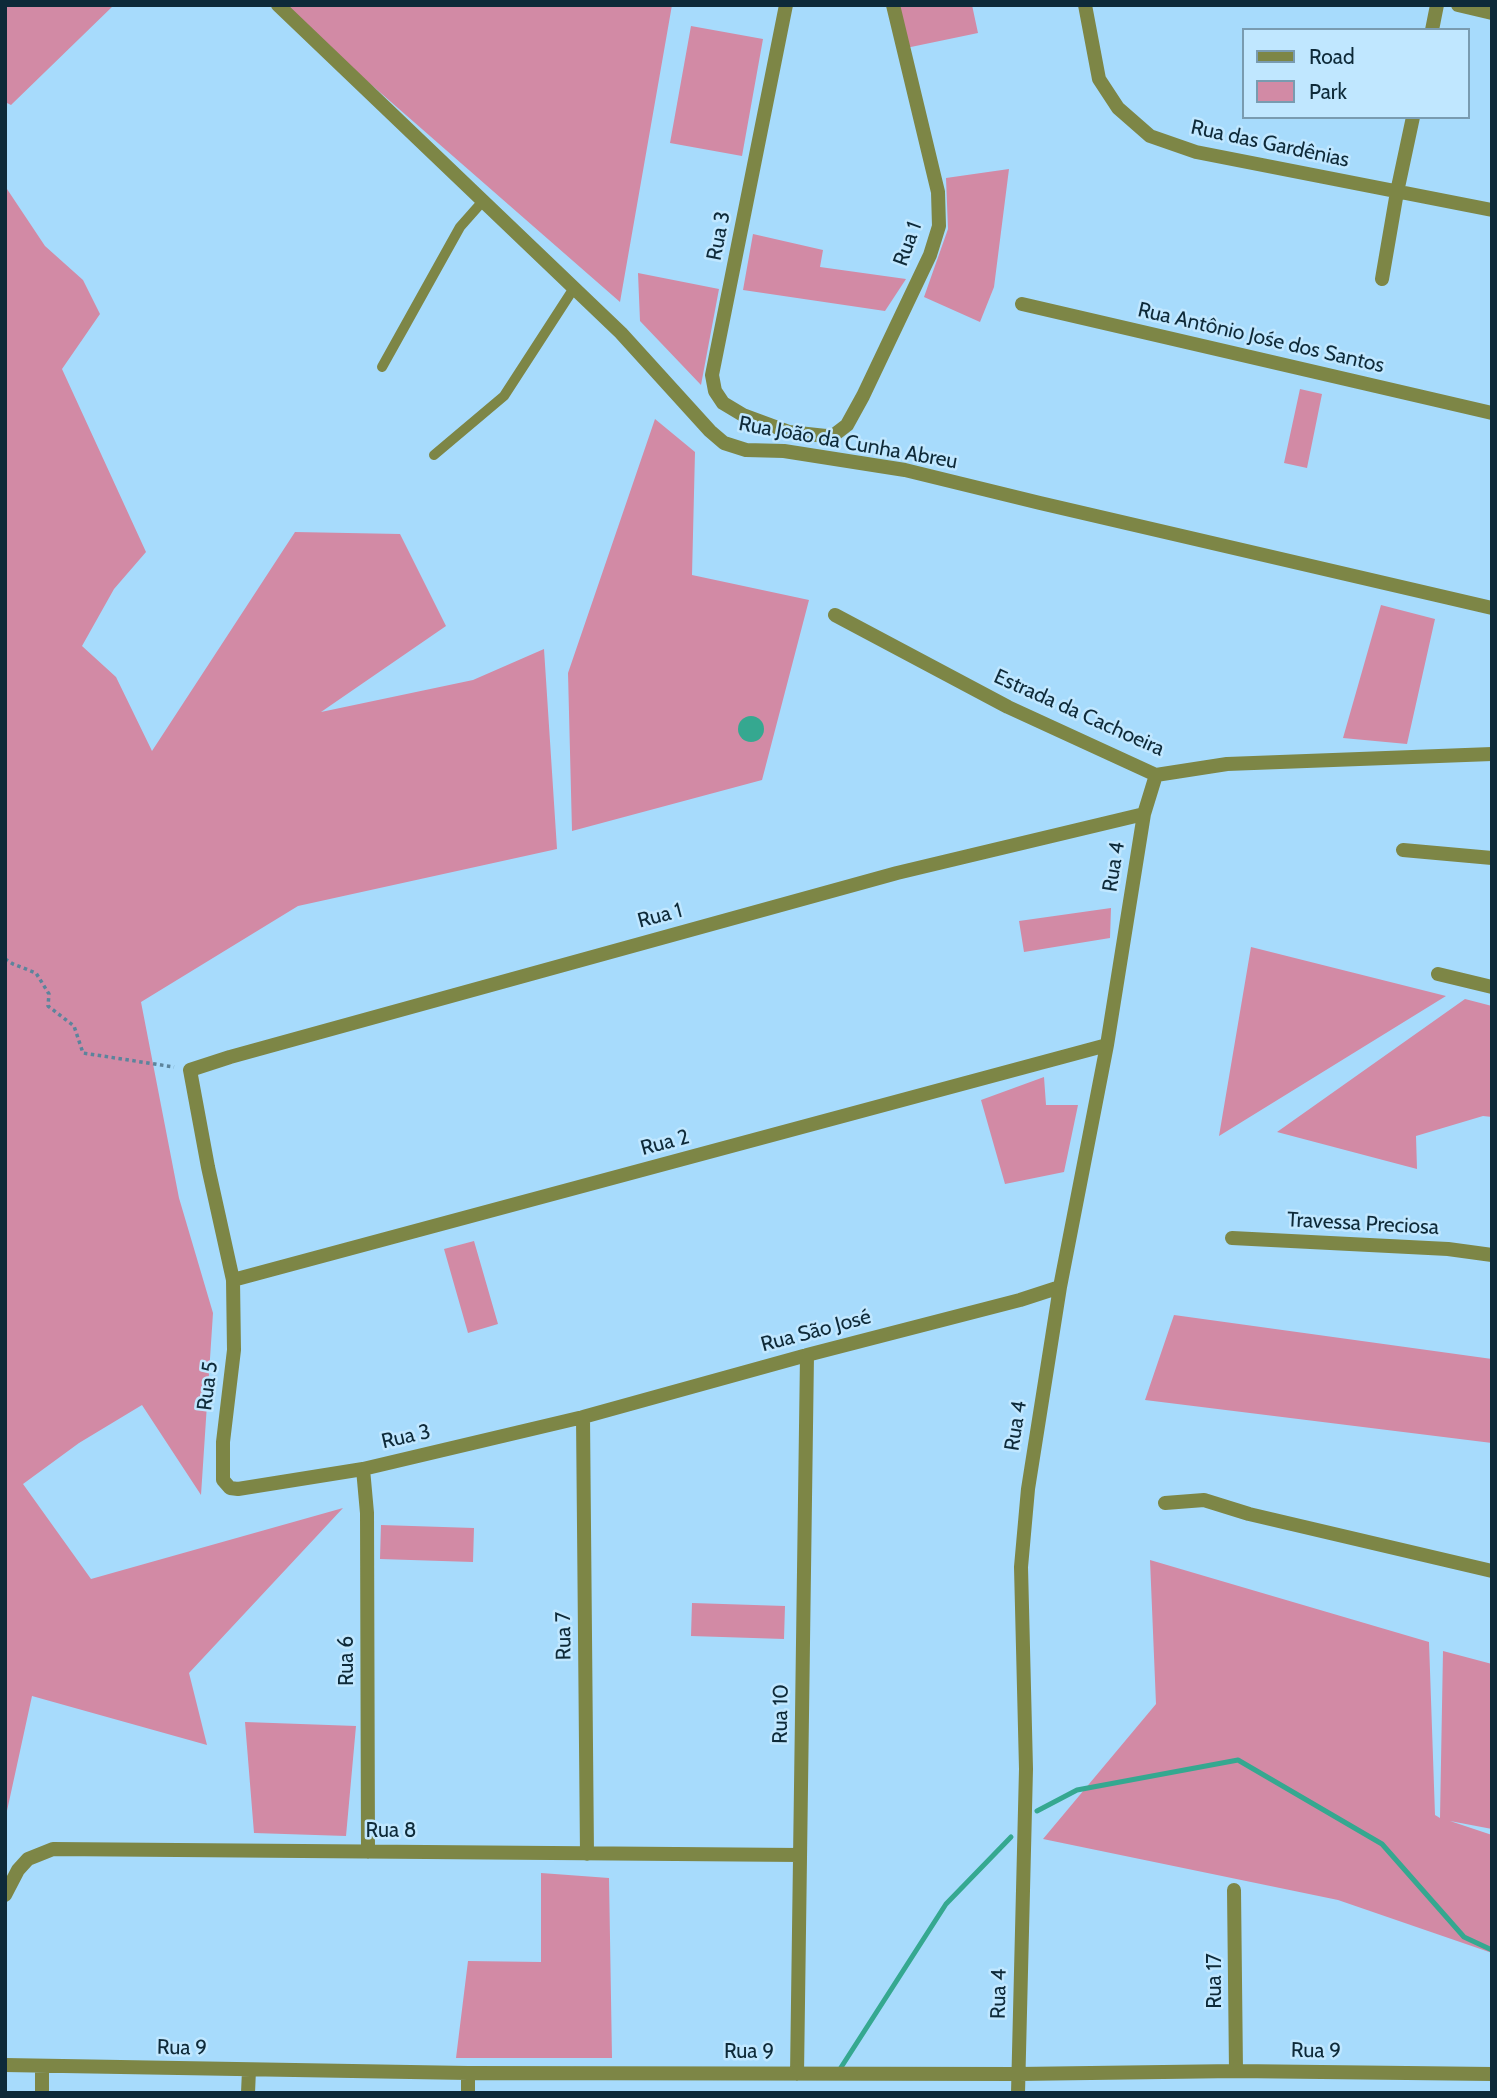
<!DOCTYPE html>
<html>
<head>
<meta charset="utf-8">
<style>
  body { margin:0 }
  #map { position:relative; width:1497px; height:2098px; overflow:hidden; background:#a7dbfc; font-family:Cabin,sans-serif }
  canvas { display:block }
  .frame { position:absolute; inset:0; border:7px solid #0e2a39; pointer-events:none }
  .legend { position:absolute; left:1242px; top:28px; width:228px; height:91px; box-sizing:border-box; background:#c0e7ff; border:2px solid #799bb0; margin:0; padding:9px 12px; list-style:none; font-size:21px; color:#0e2a39 }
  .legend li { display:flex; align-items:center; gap:14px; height:35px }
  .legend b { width:35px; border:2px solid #799bb0 }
</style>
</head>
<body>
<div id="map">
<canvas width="1497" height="2098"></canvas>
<div class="frame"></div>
<ul class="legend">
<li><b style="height:9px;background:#7d8646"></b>Road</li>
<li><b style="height:19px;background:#d28aa5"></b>Park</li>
</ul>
</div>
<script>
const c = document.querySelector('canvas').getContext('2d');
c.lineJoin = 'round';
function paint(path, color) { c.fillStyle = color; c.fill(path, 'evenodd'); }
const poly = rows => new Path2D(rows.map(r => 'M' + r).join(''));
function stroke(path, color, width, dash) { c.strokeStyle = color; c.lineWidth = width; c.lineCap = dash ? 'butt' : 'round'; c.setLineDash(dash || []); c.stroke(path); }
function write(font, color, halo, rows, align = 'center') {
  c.font = font + ' Cabin,sans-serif'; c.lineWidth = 5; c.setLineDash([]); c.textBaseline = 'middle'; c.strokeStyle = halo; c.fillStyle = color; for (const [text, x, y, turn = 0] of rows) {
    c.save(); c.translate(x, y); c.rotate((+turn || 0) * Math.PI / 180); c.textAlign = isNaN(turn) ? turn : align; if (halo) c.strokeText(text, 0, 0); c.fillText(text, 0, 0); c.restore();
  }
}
const green = poly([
  [5,5,114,5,11,105,5,102],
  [280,5,672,5,620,302],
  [898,5,972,5,978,33,906,48],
  [691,26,763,39,742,156,670,143],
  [1009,169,994,287,980,322,924,297,948,229,946,178],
  [5,186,45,246,83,280,100,314,62,369,146,552,114,589,82,646,116,677,152,751,295,532,400,534,446,626,321,712,473,680,544,649,557,849,298,906,141,1002,179,1198,213,1313,201,1495,142,1405,79,1443,23,1484,91,1579,343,1508,189,1673,207,1745,32,1696,5,1820],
  [753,234,823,250,820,267,906,279,885,311,743,290],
  [638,273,719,289,701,385,640,321],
  [1300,389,1322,394,1307,468,1284,463],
  [655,419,695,452,692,575,809,600,762,780,572,831,568,673],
  [1381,605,1435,619,1407,744,1343,738],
  [1111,908,1110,938,1024,952,1019,921],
  [1251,947,1446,996,1219,1136],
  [1465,999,1492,1006,1492,1117,1483,1116,1416,1136,1417,1169,1277,1132],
  [1044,1077,1046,1105,1078,1105,1064,1172,1005,1184,981,1100],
  [474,1241,498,1324,468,1333,444,1249],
  [1174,1315,1492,1359,1492,1443,1145,1400],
  [381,1525,474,1528,473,1562,380,1559],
  [1150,1560,1429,1642,1435,1815,1440,1818,1443,1651,1492,1664,1492,1829,1450,1821,1492,1835,1492,1953,1338,1900,1043,1839,1156,1704],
  [692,1603,785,1606,784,1639,691,1636],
  [245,1722,356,1726,346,1836,254,1833],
  [541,1873,609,1878,612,2058,456,2058,468,1961,541,1962]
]);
const water = poly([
  '738 729a13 13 0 1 1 26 0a13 13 0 1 1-26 0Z'
]);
const stream = poly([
  [1037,1811,1077,1790,1238,1760,1382,1844,1464,1937,1492,1950],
  [840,2069,946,1904,1011,1837]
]);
const path = poly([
  [5,959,13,964,36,973,49,994,48,1006,74,1026,83,1053,174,1067]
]);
const service = poly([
  [382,367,460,227,483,201],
  [434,455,504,396,574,288]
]);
const minor = poly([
  [278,5,621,333,710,431,724,443,746,450,784,451,905,470,1040,503,1492,608],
  [786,5,712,375,715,391,723,403,743,415,789,432,826,436,834,435,847,425,863,396,930,255,939,226,938,192,893,5],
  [1085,5,1099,79,1118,108,1150,136,1196,152,1492,210],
  [1458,5,1492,13],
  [1432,30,1437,5],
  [1382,279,1397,192,1413,117],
  [1022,304,1492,413],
  [835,615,1008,707,1156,775,1227,764,1492,754],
  [1403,850,1492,858],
  [1438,974,1492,987],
  [1232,1238,1448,1249,1492,1255],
  [233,1280,1107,1045],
  [1060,1287,1020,1300,807,1355,583,1417,363,1469,238,1489,230,1488,223,1480,223,1442,234,1350,233,1280,208,1167,190,1070,230,1057,897,873,1144,814],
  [583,1417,587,1854],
  [363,1469,367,1513,368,1852],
  [1165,1503,1204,1500,1249,1514,1492,1571],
  [1234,1890,1236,2071],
  [5,1895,18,1870,28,1859,53,1849,800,1855],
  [5,2065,468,2073,1018,2074,1236,2071,1492,2074],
  [468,2073,468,2093],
  [797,2074,807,1355],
  [42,2093,42,2066],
  [248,2093,249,2070],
  [1018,2093,1026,1769,1021,1567,1028,1489,1060,1287,1107,1045,1144,814,1156,775]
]);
const streetNames = [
  ["Rua das Gardênias",1270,144,12],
  ["Rua 3",719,236,-79],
  ["Rua 1",908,244,-70],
  ["Rua Antônio Jośe dos Santos",1261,338,13],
  ["Rua João da Cunha Abreu",848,443,10],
  ["Estrada da Cachoeira",1079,713,24],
  ["Rua 4",1114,867,-81],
  ["Rua 1",660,916,-15],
  ["Rua 2",665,1143,-15],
  ["Travessa Preciosa",1363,1224,3],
  ["Rua São José",816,1331,-15],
  ["Rua 5",208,1386,-83],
  ["Rua 4",1016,1426,-81],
  ["Rua 3",406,1437,-13],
  ["Rua 7",564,1636,-91],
  ["Rua 6",347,1661,-90],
  ["Rua 10",781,1714,-89],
  ["Rua 8",391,1831],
  ["Rua 17",1215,1981,-90],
  ["Rua 4",999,1994,-89],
  ["Rua 9",182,2048,1],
  ["Rua 9",1316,2051,1],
  ["Rua 9",749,2052]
];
paint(green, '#d28aa5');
paint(water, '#35a890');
stroke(stream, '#35a890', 5);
stroke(path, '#5c849c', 3.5, [3.5, 3.5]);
stroke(service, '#7d8646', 10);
stroke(minor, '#7d8646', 14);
write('21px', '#0e2a39', '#c0e7ff', streetNames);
</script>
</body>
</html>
